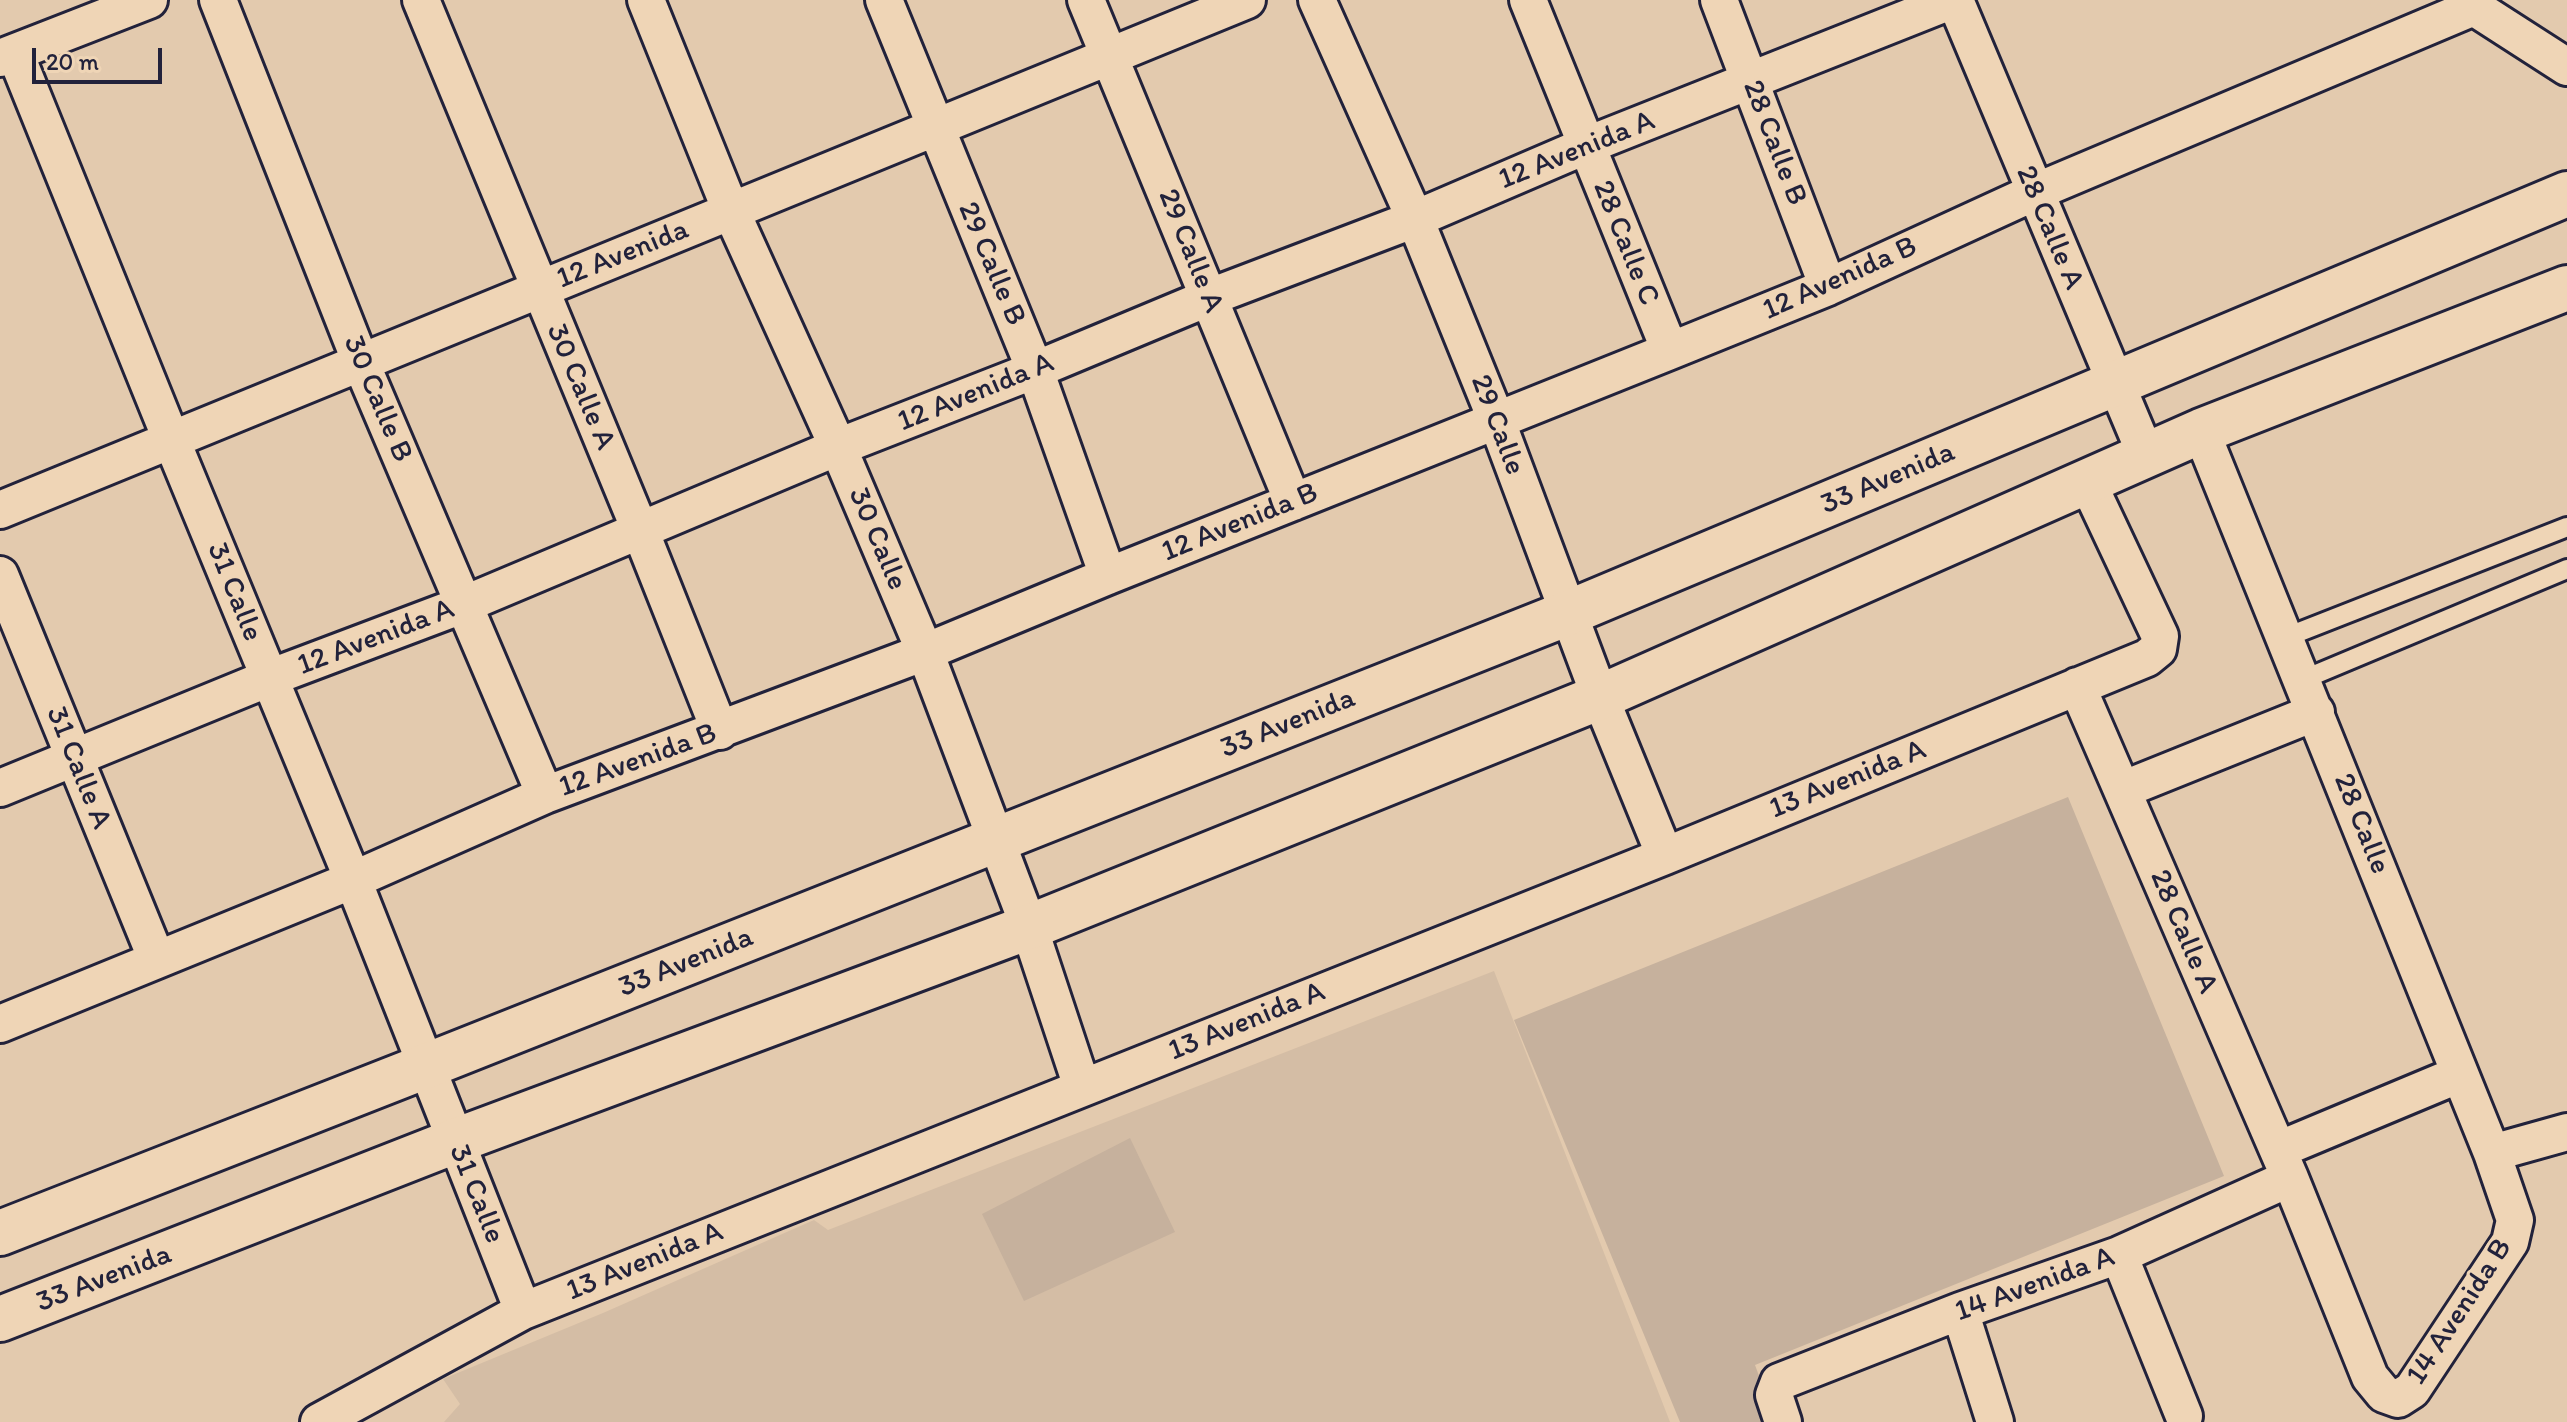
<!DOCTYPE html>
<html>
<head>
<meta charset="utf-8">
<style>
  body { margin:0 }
  #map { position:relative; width:2567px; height:1422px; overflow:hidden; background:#e3caae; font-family:Itim,sans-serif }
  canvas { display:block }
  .scale { position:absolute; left:32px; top:48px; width:130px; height:36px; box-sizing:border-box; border:4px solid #22223b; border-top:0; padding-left:10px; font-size:24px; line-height:28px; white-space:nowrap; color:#22223b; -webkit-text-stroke:6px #efd5b6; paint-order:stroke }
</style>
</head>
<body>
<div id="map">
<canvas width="2567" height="1422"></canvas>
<div class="scale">20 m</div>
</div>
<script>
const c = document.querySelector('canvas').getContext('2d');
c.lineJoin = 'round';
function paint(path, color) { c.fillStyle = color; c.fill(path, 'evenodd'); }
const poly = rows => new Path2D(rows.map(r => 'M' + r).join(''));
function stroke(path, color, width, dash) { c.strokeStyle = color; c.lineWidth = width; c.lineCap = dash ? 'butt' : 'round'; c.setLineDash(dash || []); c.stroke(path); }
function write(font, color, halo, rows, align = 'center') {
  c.font = font + ' Itim,sans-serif'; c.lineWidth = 6; c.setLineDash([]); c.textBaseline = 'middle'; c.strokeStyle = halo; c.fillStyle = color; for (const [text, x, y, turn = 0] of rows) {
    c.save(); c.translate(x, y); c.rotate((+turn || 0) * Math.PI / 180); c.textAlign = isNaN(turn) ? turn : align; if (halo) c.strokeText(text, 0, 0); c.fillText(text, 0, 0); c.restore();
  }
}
const built = poly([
  [1494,971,1670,1422,444,1422,460,1404,443,1379,603,1313,814,1220,828,1230]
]);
const green = poly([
  [2068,797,2224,1176,1755,1365,1776,1422,1680,1422,1514,1020],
  [1130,1138,1175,1232,1024,1301,982,1214]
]);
const service = poly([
  [2284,638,2567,527],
  [2302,680,2567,569]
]);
const minor = poly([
  [218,0,361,363,545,795],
  [421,0,640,530,720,731],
  [646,0,731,211,838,447,925,652,1029,927,1082,1087],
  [884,0,1035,370,1108,576],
  [1086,0,1293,502],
  [1317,0,1415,219,1496,419,1600,697,1665,856],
  [1528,0,1670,351],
  [1719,0,1828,287],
  [1955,0,2146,455],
  [2463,0,2567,67],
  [15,53,171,439,353,880,523,1311],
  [0,58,149,0],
  [0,510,1247,0],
  [0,575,157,960],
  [2077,686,2290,1178],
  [0,788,269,678,465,604,838,447,1035,370,1210,297,1415,219,1585,146,1953,0],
  [2122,790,2316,712],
  [0,1024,353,880,545,795,925,652,1108,576,1670,351,1828,287,2035,192,2474,7],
  [2278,1150,2460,1074],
  [2492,1153,2567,1132],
  [2119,1255,2184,1416],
  [1960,1311,1995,1422],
  [319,1422,523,1311,1665,856,2147,658,2158,649,2160,636,2087,481],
  [1783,1422,1774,1395,1779,1382,1960,1311,2119,1255,2290,1178,2370,1377,2384,1394,2398,1399,2412,1390,2510,1242,2515,1220,2492,1153,2201,431]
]);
const tertiary = poly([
  [0,1233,426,1066,1568,613,2567,194],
  [0,1319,455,1141,1029,927,1600,697,2201,431,2567,288]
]);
const streetNames = [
  ["28 Calle B",1774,143,69],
  ["12 Avenida A",1577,151,-22],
  ["28 Calle A",2049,228,67],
  ["28 Calle C",1625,243,68],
  ["29 Calle A",1190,251,68],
  ["12 Avenida",623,255,-22],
  ["29 Calle B",991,264,67],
  ["12 Avenida B",1840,279,-24],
  ["30 Calle A",580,387,67],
  ["12 Avenida A",976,393,-22],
  ["30 Calle B",377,399,67],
  ["29 Calle",1497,425,69],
  ["33 Avenida",1888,479,-23],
  ["12 Avenida B",1240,523,-22],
  ["30 Calle",877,539,67],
  ["31 Calle",234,592,68],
  ["12 Avenida A",376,638,-21],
  ["33 Avenida",1288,724,-22],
  ["12 Avenida B",638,761,-20],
  ["31 Calle A",78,768,68],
  ["13 Avenida A",1848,780,-22],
  ["28 Calle",2361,824,68],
  ["28 Calle A",2183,932,67],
  ["33 Avenida",686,963,-22],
  ["13 Avenida A",1247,1022,-22],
  ["31 Calle",476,1194,68],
  ["13 Avenida A",645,1262,-22],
  ["33 Avenida",104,1279,-21],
  ["14 Avenida A",2035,1285,-20],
  ["14 Avenida B",2460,1312,-57]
];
paint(built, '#d4bda5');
paint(green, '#c6b19d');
stroke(service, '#22223b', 24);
stroke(minor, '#22223b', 42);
stroke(tertiary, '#22223b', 50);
stroke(service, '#efd5b6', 18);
stroke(minor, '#efd5b6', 36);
stroke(tertiary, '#efd5b6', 44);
write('30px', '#22223b', '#efd5b6', streetNames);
</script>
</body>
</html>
